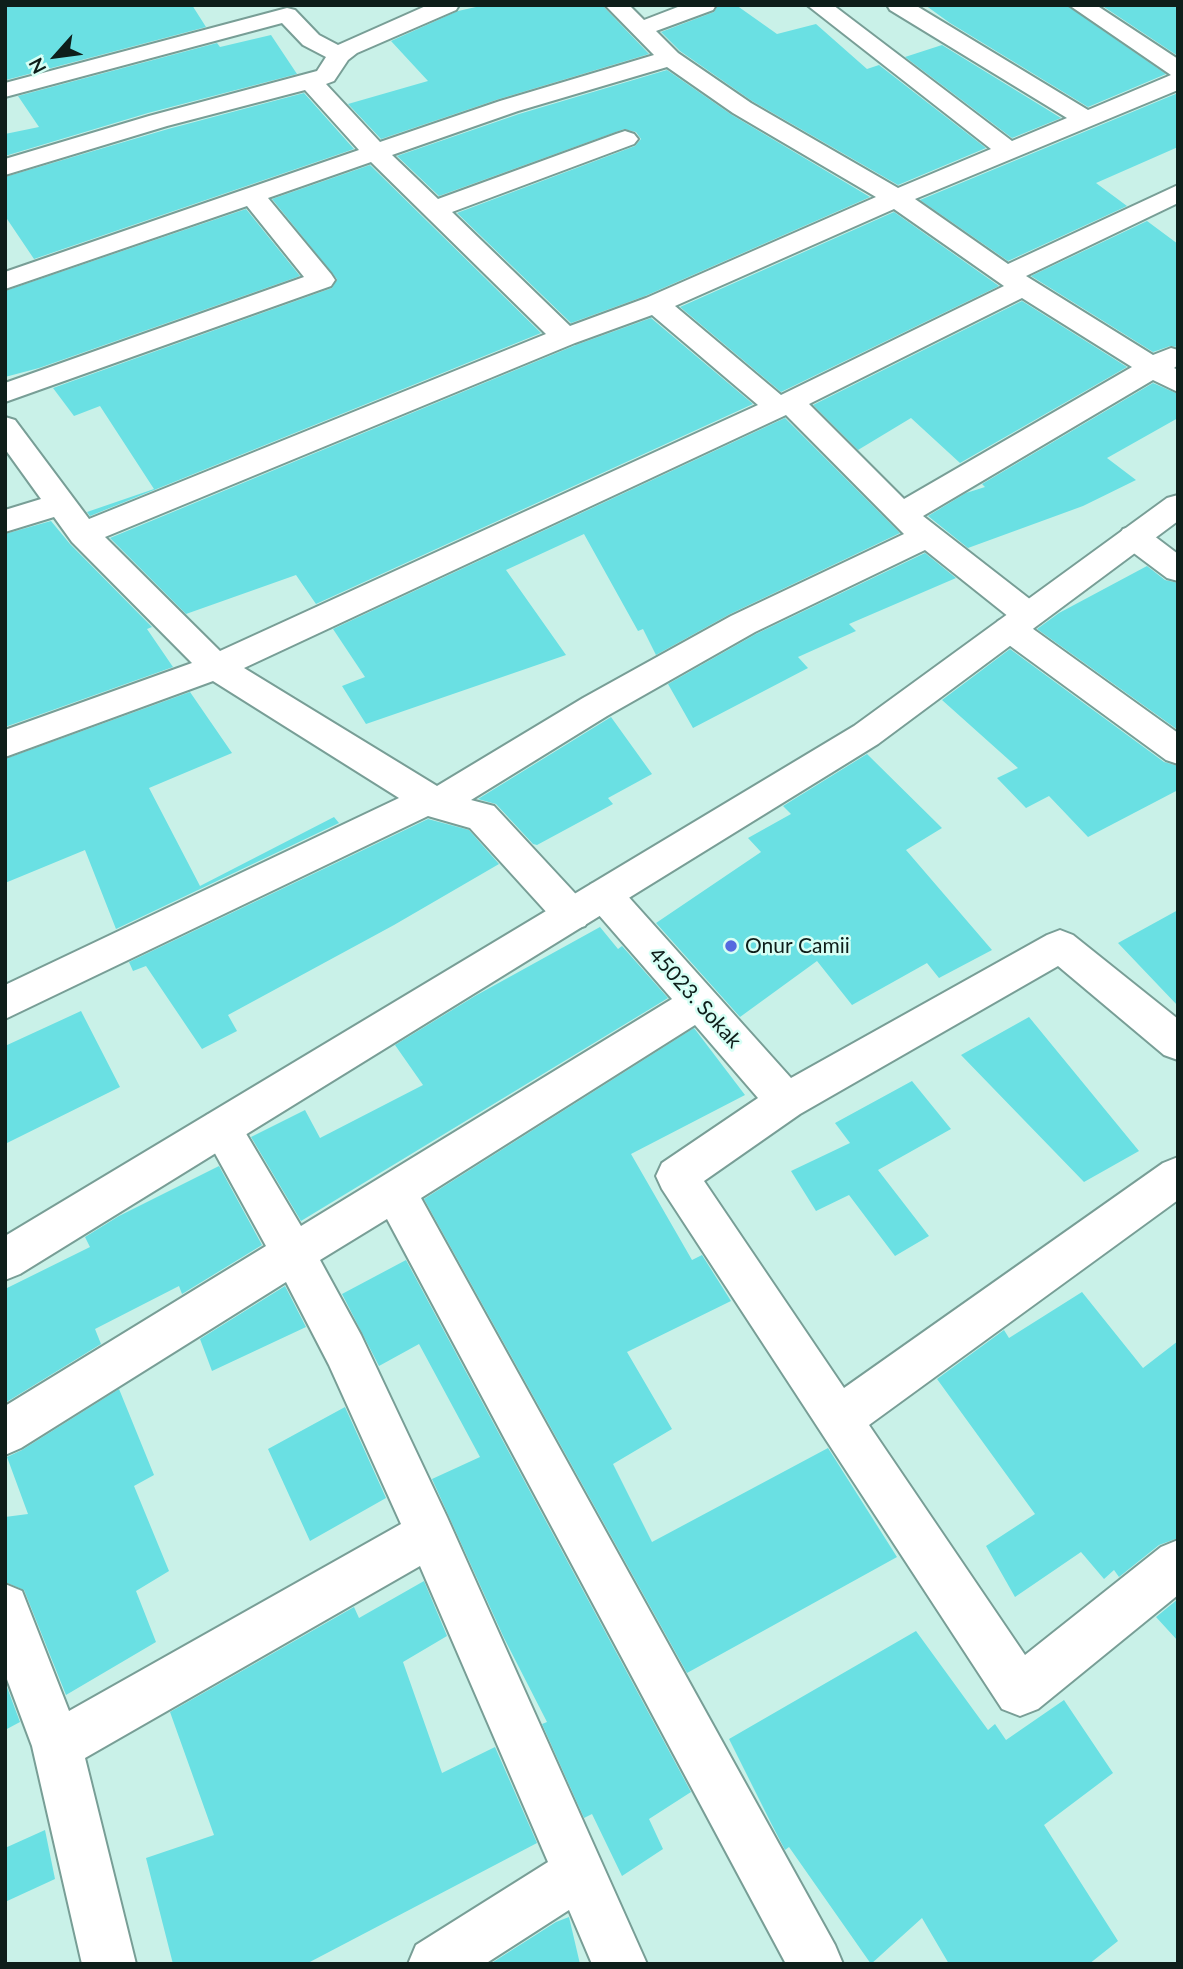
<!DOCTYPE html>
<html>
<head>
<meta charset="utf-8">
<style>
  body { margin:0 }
  #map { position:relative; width:1183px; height:1969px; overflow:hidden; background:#c9f1e8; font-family:Lato,sans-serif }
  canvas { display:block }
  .frame { position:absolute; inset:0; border:7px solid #0e1e1a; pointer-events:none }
  .north { position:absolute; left:21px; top:21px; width:70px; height:70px; -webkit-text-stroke:5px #d6fff5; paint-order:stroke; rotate:242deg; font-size:19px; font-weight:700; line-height:28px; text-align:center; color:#0e1e1a }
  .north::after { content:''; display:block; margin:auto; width:24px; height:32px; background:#0e1e1a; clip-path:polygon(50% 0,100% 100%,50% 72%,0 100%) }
</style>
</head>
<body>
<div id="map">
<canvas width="1183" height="1969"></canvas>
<div class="frame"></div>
<div class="north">N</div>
</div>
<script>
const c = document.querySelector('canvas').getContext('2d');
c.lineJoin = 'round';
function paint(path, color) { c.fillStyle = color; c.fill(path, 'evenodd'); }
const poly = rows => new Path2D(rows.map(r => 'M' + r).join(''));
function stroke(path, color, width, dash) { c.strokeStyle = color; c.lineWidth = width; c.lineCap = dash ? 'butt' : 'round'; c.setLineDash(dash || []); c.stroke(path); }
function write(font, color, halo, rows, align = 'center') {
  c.font = font + ' Lato,sans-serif'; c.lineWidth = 5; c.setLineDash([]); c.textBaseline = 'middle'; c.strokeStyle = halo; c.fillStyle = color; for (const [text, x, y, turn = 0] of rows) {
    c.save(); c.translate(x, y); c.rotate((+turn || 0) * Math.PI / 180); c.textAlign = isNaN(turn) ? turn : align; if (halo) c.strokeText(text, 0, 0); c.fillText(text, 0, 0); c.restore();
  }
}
const building = poly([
  [5,5,192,5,206,27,6,80],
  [485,5,602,5,649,54,499,99,381,139,348,104,428,81,391,41,458,11],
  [718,5,736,5,777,34,816,24,867,69,879,65,986,148,898,185,752,101,680,51,661,32,714,12],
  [925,5,1066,5,1166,74,1088,107,950,23],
  [1101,5,1178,5,1178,56],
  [271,35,297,74,148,113,5,156,5,134,39,127,18,96,217,43,220,47],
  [942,45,1061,118,1012,138,905,57],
  [667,70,732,115,870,197,645,296,571,323,457,213,635,146,641,139,636,132,624,129,439,196,397,156,519,114],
  [304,93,354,149,34,259,5,216,5,177,168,129],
  [1178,93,1178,147,1096,183,1127,206,1008,261,920,200],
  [370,165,541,333,90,516,87,512,154,489,100,406,74,416,53,388,332,288,337,279,272,199],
  [246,209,300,276,39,368,5,377,5,291],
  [894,212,999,286,781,392,680,307],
  [1147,221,1178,244,1178,347,1170,346,1153,352,1031,276],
  [1022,301,1127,367,960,463,911,418,858,450,813,405],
  [651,318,753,404,316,604,296,575,186,614,110,538,576,345],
  [1153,383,1178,394,1178,418,1107,458,1136,480,1083,506,968,548,928,516,966,493,985,487,982,484],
  [785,418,900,533,730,614,656,655,643,629,638,631,584,534,506,570,566,655,366,724,342,686,365,677,333,629],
  [51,521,70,544,152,627,147,629,173,667,5,727,5,534],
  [925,553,956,578,849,624,856,631,798,657,808,668,693,728,668,684,756,634],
  [1147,566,1165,580,1178,583,1178,730,1037,629,1059,613],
  [1010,649,1164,762,1178,766,1178,790,1088,837,1049,796,1026,808,997,778,1018,768,942,700],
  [190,692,232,753,149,788,200,886,334,817,339,823,116,929,85,850,5,883,5,759],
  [611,717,652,774,608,798,613,804,537,845,533,844,496,804,478,799],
  [867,754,942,828,906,850,992,950,939,978,927,963,852,1005,817,961,740,1017,656,923,761,852,748,838,791,814,783,806],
  [428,819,469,830,499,864,394,925,228,1015,237,1031,202,1049,146,966,133,971,129,962],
  [1178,910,1178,1006,1118,943],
  [600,927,618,949,622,946,668,998,301,1221,251,1137,305,1110,320,1138,423,1085,395,1045,475,996],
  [81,1011,120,1087,5,1144,5,1046],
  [1029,1017,1139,1151,1084,1182,961,1055],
  [694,1028,745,1095,631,1154,692,1260,702,1255,731,1301,627,1352,672,1429,613,1464,652,1542,828,1448,897,1557,687,1673,424,1199],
  [912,1081,951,1129,878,1170,929,1236,895,1256,849,1195,816,1211,791,1171,850,1143,835,1123],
  [219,1166,262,1245,182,1294,179,1286,95,1329,101,1344,5,1403,5,1289,90,1247,85,1237,119,1216],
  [406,1260,691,1792,649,1819,663,1849,622,1876,592,1814,584,1818,542,1724,547,1722,504,1638,432,1479,480,1457,419,1344,379,1366,342,1294],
  [285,1286,306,1327,212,1371,200,1339],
  [1082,1292,1143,1368,1178,1341,1178,1538,1159,1545,1119,1577,1114,1570,1104,1579,1081,1552,1015,1597,986,1546,1035,1514,937,1379,1004,1330,1009,1338],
  [119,1389,154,1475,134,1486,169,1571,136,1591,156,1642,66,1695,24,1590,5,1582,5,1517,28,1514,7,1457,22,1450],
  [345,1407,386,1498,310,1541,268,1449],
  [424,1581,447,1636,403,1662,442,1773,495,1747,537,1843,306,1964,173,1964,146,1858,214,1835,170,1712,354,1607,359,1618],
  [1178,1599,1178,1641,1156,1617],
  [916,1631,988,1730,995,1724,1006,1740,1064,1700,1113,1773,1044,1825,1118,1941,1089,1964,949,1964,922,1918,871,1964,789,1847,785,1850,772,1825,729,1739],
  [5,1682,20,1722,5,1730],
  [45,1830,55,1879,5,1902,5,1848],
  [569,1917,580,1964,490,1964,556,1922]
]);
const minor = poly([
  [428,5,459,5,456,10,357,53,348,60,334,81,326,84,380,142,500,101,654,55,605,5,629,5,644,20,683,5,716,5,713,10,656,31,678,53,751,103,898,188,991,149,807,5,833,5,1012,141,1067,118,890,10,887,5,915,5,1088,110,1171,75,1069,5,1096,5,1178,59,1178,90,915,199,1008,264,1178,185,1178,203,1026,276,1153,355,1171,348,1178,350,1178,365,1174,368,1178,370,1178,392,1153,380,923,516,1040,607,1044,615,1040,623,1029,626,1178,733,1178,764,1166,760,998,637,994,629,998,621,1009,617,925,550,755,632,607,716,471,800,494,806,585,904,591,915,585,926,572,930,559,926,470,828,428,816,5,1019,5,985,399,798,213,681,5,757,5,730,192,663,72,542,54,517,5,532,5,510,41,499,5,449,5,417,15,420,89,519,546,334,371,162,268,198,331,274,335,280,331,286,5,402,5,383,304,277,247,206,5,289,5,272,359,150,305,90,167,126,5,175,5,159,149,116,317,71,326,57,303,45,282,23,5,97,5,83,287,8,295,10,319,35,338,45,428,5],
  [667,67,733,113,876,197,646,298,570,326,452,212,634,144,638,139,634,134,625,131,616,134,438,199,392,155,518,111,667,67],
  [894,209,1004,286,781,395,675,306,894,209],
  [1022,298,1132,367,904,499,809,404,1022,298],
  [652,315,758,405,220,651,105,537,575,343,652,315],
  [786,415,904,534,731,616,583,698,437,786,244,668,786,415],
  [1134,526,1145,529,1178,554,1178,581,1167,578,1123,545,1118,537,1123,529,1134,526],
  [604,880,617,884,791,1078,1047,935,1060,930,1073,935,1178,1019,1178,1060,1164,1055,1058,966,800,1114,704,1181,844,1388,1163,1163,1178,1157,1178,1200,869,1425,1025,1655,1161,1547,1178,1540,1178,1595,1038,1709,1020,1716,1002,1709,662,1189,656,1176,662,1163,758,1098,695,1025,421,1198,835,1945,843,1964,786,1964,387,1219,320,1260,361,1335,447,1517,647,1964,592,1964,569,1910,485,1964,408,1964,416,1945,548,1862,420,1566,85,1758,136,1964,82,1964,32,1746,5,1674,5,1584,22,1591,69,1711,401,1524,329,1365,286,1282,21,1448,5,1455,5,1406,266,1246,201,1128,207,1115,221,1110,235,1115,301,1226,672,999,591,906,585,895,591,884,604,880]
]);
const major = poly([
  [1178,495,1178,521,878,744,20,1274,5,1280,5,1236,854,726,1167,498,1178,495]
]);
const markers = [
  [731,946,7,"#5569df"]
];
const poiNames = [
  ["Onur Camii",745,946]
];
const streetNames = [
  ["45023. Sokak",695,998,48]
];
paint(building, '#6ae0e3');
stroke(minor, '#789e96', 4);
stroke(major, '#789e96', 4);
paint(minor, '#fff');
paint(major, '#fff');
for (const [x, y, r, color] of markers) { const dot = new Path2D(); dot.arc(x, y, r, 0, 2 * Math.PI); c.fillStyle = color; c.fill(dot); stroke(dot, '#d6fff5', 2.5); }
write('21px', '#0e1e1a', '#d6fff5', poiNames, 'left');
write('21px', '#0e1e1a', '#d6fff5', streetNames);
</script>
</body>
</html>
